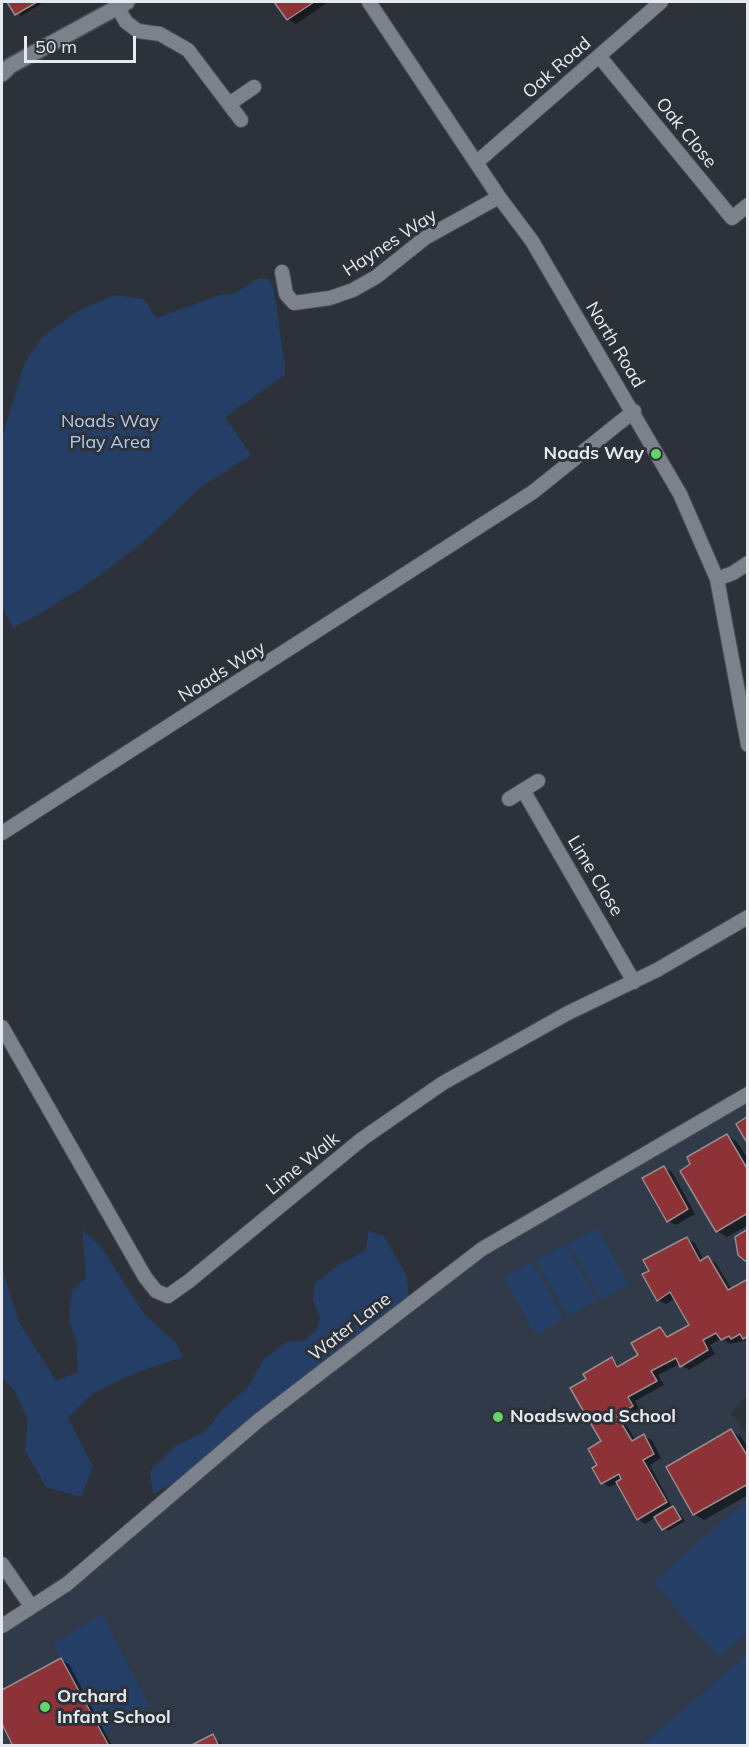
<!DOCTYPE html>
<html>
<head>
<meta charset="utf-8">
<style>
  body { margin:0 }
  #map { position:relative; width:749px; height:1747px; overflow:hidden; background:#2d323a; font-family:Mulish,sans-serif }
  canvas { display:block }
  .frame { position:absolute; inset:0; border:3px solid #e6eaef; pointer-events:none }
  .scale { position:absolute; left:24px; top:36px; width:112px; height:27px; box-sizing:border-box; border:3px solid #e6eaef; border-top:0; padding-left:8px; font-size:18px; line-height:21px; white-space:nowrap; color:#e6eaef; -webkit-text-stroke:4px #2d323a; paint-order:stroke }
</style>
</head>
<body>
<div id="map">
<canvas width="749" height="1747"></canvas>
<div class="frame"></div>
<div class="scale">50 m</div>
</div>
<script>
const c = document.querySelector('canvas').getContext('2d');
c.lineJoin = 'round';
function paint(path, color) { c.fillStyle = color; c.fill(path, 'evenodd'); }
const poly = rows => new Path2D(rows.map(r => 'M' + r).join(''));
function stroke(path, color, width, dash) { c.strokeStyle = color; c.lineWidth = width; c.lineCap = dash ? 'butt' : 'round'; c.setLineDash(dash || []); c.stroke(path); }
function write(font, color, halo, rows, align = 'center') {
  c.font = font + ' Mulish,sans-serif'; c.lineWidth = 6; c.setLineDash([]); c.textBaseline = 'middle'; c.strokeStyle = halo; c.fillStyle = color; for (const [text, x, y, turn = 0] of rows) {
    c.save(); c.translate(x, y); c.rotate((+turn || 0) * Math.PI / 180); c.textAlign = isNaN(turn) ? turn : align; if (halo) c.strokeText(text, 0, 0); c.fillText(text, 0, 0); c.restore();
  }
}
const built = poly([
  [747,1094,747,1396,731,1413,747,1434,747,1654,641,1745,2,1745,2,1618,154,1511,482,1249]
]);
const green = poly([
  [259,278,269,279,274,290,285,367,285,375,225,417,251,455,201,487,148,538,99,576,40,614,13,628,2,607,2,438,25,362,44,335,80,310,115,295,144,299,156,318,220,295,233,294],
  [597,1228,629,1284,601,1300,569,1244],
  [82,1230,99,1244,145,1315,176,1343,183,1357,140,1371,93,1393,68,1418,93,1467,81,1497,46,1487,25,1450,28,1419,13,1388,2,1378,2,1268,19,1322,56,1381,78,1372,76,1340,69,1320,72,1290,86,1278],
  [368,1231,384,1236,406,1275,410,1308,182,1478,153,1494,150,1471,177,1445,206,1431,221,1411,248,1387,264,1359,286,1342,304,1341,317,1329,320,1318,313,1301,314,1284,337,1266,366,1250],
  [565,1244,597,1300,568,1317,536,1260],
  [532,1262,564,1319,536,1335,504,1278],
  [747,1500,747,1632,718,1657,653,1582],
  [102,1614,149,1705,103,1734,52,1644],
  [747,1654,747,1745,641,1745]
]);
const shadow = poly([
  [9,2,39,2,41,4,21,16],
  [276,2,328,2,296,24,288,19],
  [727,1135,737,1142,748,1159,748,1225,727,1237,717,1231],
  [664,1168,672,1172,695,1214,676,1225,668,1221],
  [687,1239,695,1243,704,1261,708,1258,716,1263,732,1290,748,1281,748,1340,730,1344,722,1338,710,1345,715,1354,689,1370,680,1364,658,1375,664,1385,635,1401,640,1410,624,1421,636,1441,644,1436,652,1440,661,1458,650,1465,672,1507,678,1511,685,1521,668,1531,656,1517,645,1524,638,1519,618,1483,610,1487,603,1483,599,1465,603,1441,588,1379,612,1359,621,1367,640,1355,660,1328,670,1337,691,1325,676,1298,666,1304,658,1300,651,1271],
  [731,1431,741,1437,748,1447,748,1495,704,1520,694,1514],
  [61,1660,69,1664,112,1746,14,1746,4,1726,2,1728,2,1691],
  [213,1736,224,1746,194,1746]
]);
const building = poly([
  [7,2,37,2,15,15,7,2],
  [274,2,314,2,287,20,274,2],
  [748,1116,748,1140,746,1141,736,1124,748,1116],
  [727,1134,748,1170,748,1213,716,1232,680,1171,690,1164,687,1157,727,1134],
  [664,1166,688,1209,667,1222,642,1178,664,1166],
  [748,1229,748,1260,745,1261,738,1255,735,1237,748,1229],
  [687,1237,700,1261,708,1256,728,1290,748,1279,748,1336,743,1339,740,1334,731,1339,729,1336,721,1340,716,1333,703,1340,708,1350,680,1367,676,1358,651,1371,657,1381,628,1397,633,1406,617,1416,632,1441,644,1434,654,1454,643,1460,667,1502,637,1520,616,1482,621,1479,619,1474,601,1484,592,1468,597,1465,588,1449,601,1441,570,1388,586,1379,583,1374,612,1357,617,1367,638,1355,631,1343,660,1327,667,1337,689,1325,670,1292,657,1301,642,1274,649,1271,643,1260,687,1237],
  [731,1429,748,1457,748,1484,693,1515,666,1467,731,1429],
  [673,1506,681,1519,662,1530,654,1517,673,1506],
  [61,1658,109,1746,13,1746,2,1724,2,1690,61,1658],
  [213,1734,219,1746,190,1746,213,1734]
]);
const minor = poly([
  [369,2,499,197,532,241,680,494,717,579,748,745],
  [118,8,126,22,138,31,160,34,188,50,241,120],
  [599,56,732,218,748,205],
  [229,104,254,87],
  [477,162,661,2],
  [282,272,286,294,294,303,330,298,353,290,376,277,425,238,499,197],
  [717,579,733,573,748,563],
  [523,790,634,982],
  [509,799,538,781],
  [2,833,533,492,634,411],
  [2,1027,145,1277,156,1291,168,1296,189,1281,362,1139,443,1083,568,1013,657,970,748,917],
  [2,1564,31,1606],
  [2,1626,67,1584,259,1420,482,1249,748,1094]
]);
const tertiary = poly([
  [2,74,10,66,127,2]
]);
const markers = [
  [656,454,6,"#63d468"],
  [498,1417,6,"#63d468"],
  [45,1707,6,"#63d468"]
];
const streetNames = [
  ["Oak Road",557,68,-41],
  ["Oak Close",686,133,51],
  ["Haynes Way",390,243,-33],
  ["North Road",615,345,59],
  ["Noads Way",222,672,-32],
  ["Lime Close",595,876,59],
  ["Lime Walk",303,1164,-39],
  ["Water Lane",350,1327,-38]
];
const parkNames = [
  ["Noads Way",110,422],
  ["Play Area",110,443]
];
const poiNames = [
  ["Noads Way",644,454,"right"],
  ["Noadswood School",510,1417],
  ["Orchard",57,1697],
  ["Infant School",57,1718]
];
paint(built, '#313a48');
paint(green, '#243e66');
paint(shadow, '#0007');
paint(building, '#8d3338');
stroke(building, '#988a8a', 1.5);
stroke(minor, '#4b5057', 16);
stroke(tertiary, '#4b5057', 18);
stroke(minor, '#7b828c', 14);
stroke(tertiary, '#7b828c', 15);
for (const [x, y, r, color] of markers) { const dot = new Path2D(); dot.arc(x, y, r, 0, 2 * Math.PI); c.fillStyle = color; c.fill(dot); stroke(dot, '#2d323a', 2); }
write('18px', '#e6eaef', '#2d323a', streetNames);
write('18px', '#afc9ef', '#2d323a', parkNames);
write('bold 18px', '#e6eaef', '#2d323a', poiNames, 'left');
</script>
</body>
</html>
